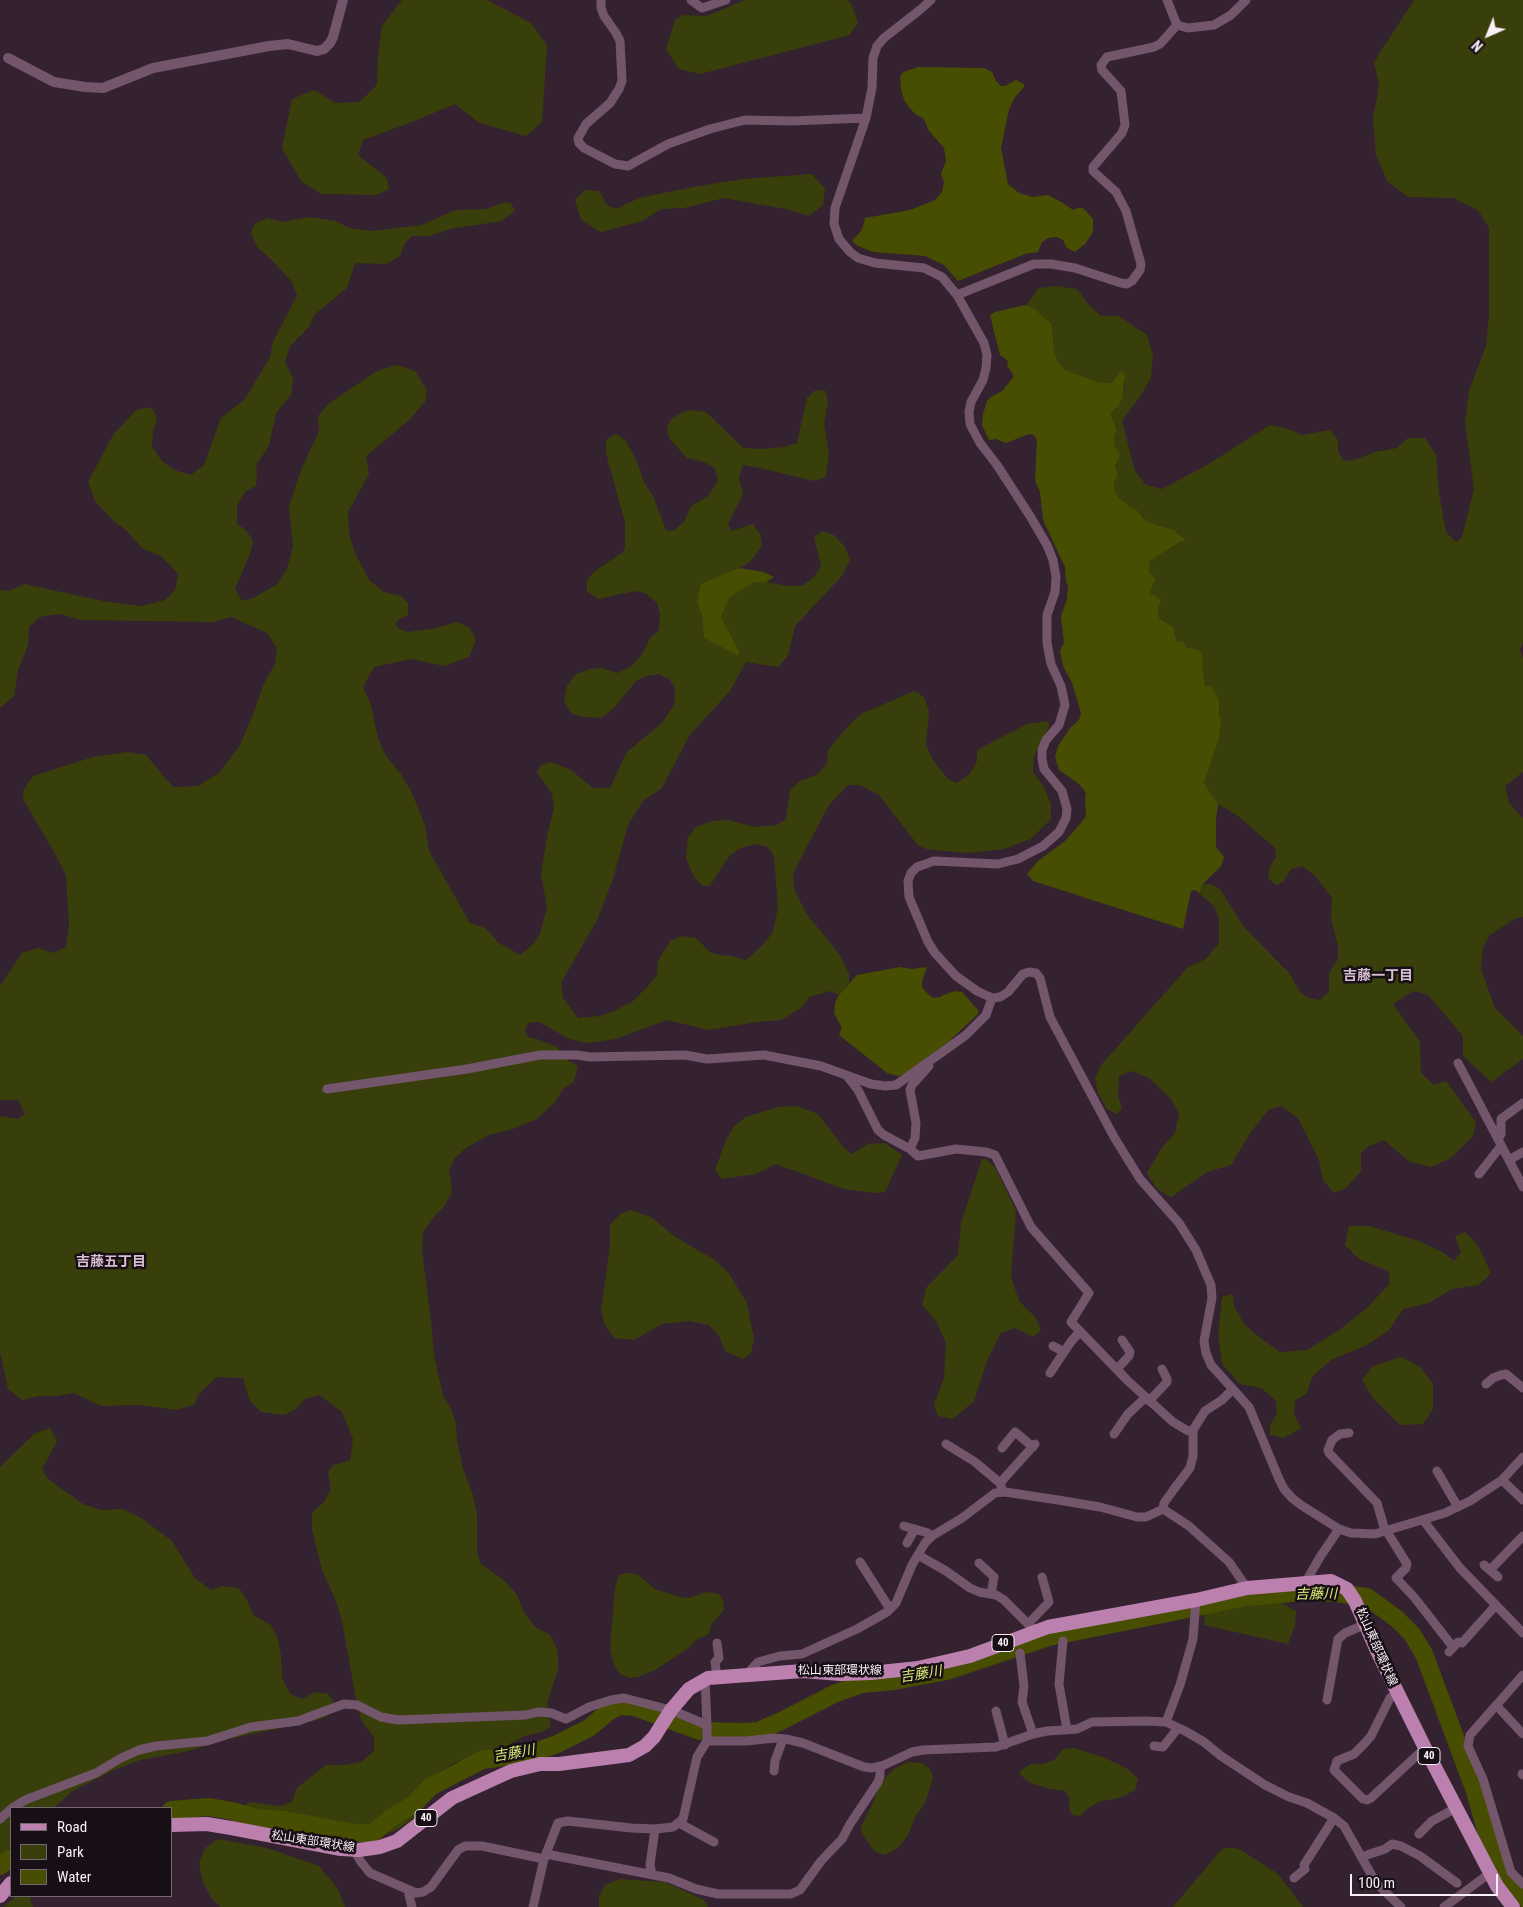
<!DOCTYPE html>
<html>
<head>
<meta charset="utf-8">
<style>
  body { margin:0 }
  #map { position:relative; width:1523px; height:1907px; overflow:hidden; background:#342230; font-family:"Roboto Condensed",sans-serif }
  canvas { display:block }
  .legend { position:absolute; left:10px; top:1807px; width:162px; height:90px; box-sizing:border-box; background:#170f15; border:1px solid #72686f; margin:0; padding:6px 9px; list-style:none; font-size:15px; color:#faeef7 }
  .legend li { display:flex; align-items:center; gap:10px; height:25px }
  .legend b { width:25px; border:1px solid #72686f }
  .north { position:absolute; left:1463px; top:10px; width:50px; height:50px; -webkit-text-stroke:4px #170f15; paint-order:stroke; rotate:224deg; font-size:14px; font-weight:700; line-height:20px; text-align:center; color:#faeef7 }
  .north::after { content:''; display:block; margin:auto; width:18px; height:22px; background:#faeef7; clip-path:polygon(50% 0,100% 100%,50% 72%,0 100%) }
  .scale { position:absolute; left:1350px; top:1874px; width:148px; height:22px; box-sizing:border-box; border:2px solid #faeef7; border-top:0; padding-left:6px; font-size:15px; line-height:18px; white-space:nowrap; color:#faeef7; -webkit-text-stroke:4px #170f15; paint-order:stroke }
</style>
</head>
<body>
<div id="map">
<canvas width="1523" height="1907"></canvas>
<ul class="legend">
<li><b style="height:6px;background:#bc80af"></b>Road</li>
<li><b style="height:14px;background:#393f0a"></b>Park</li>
<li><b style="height:14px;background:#474e01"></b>Water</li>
</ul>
<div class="north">N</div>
<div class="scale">100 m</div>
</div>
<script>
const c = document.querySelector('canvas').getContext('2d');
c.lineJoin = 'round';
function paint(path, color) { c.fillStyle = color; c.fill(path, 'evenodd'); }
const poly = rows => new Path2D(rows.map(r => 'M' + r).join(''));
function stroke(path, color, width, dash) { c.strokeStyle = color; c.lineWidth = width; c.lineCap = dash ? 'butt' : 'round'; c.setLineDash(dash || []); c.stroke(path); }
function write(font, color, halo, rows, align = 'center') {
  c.font = font + ' "Roboto Condensed","Noto Sans JP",sans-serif'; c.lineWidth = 5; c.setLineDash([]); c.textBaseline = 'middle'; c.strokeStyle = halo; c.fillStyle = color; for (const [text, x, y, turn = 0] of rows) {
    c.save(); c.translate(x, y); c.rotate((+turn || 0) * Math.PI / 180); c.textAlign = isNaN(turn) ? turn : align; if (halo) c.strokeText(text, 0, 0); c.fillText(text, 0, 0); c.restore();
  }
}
const green = poly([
  [402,0,487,0,531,23,547,45,542,122,526,136,479,123,455,104,417,120,363,140,358,155,387,178,389,189,376,195,321,194,301,181,282,148,292,99,314,90,336,103,360,102,377,85,378,56,382,26],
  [745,0,846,0,851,3,858,22,850,35,700,74,679,69,666,49,675,20,683,15,707,16],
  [1414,0,1523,0,1523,642,1520,650,1523,658,1523,772,1505,786,1509,803,1523,818,1523,917,1516,918,1490,935,1483,947,1481,969,1495,1008,1523,1036,1523,1059,1491,1082,1463,1056,1463,1036,1428,995,1413,991,1393,1004,1420,1042,1421,1073,1434,1085,1446,1081,1476,1122,1473,1136,1451,1158,1431,1167,1410,1162,1384,1140,1367,1147,1361,1153,1361,1171,1346,1188,1334,1193,1323,1180,1319,1160,1298,1118,1281,1106,1268,1110,1251,1132,1231,1165,1207,1172,1171,1197,1157,1189,1147,1173,1161,1149,1175,1133,1179,1113,1171,1099,1149,1078,1131,1071,1119,1076,1118,1096,1122,1108,1116,1114,1107,1109,1098,1093,1095,1079,1101,1065,1188,967,1206,959,1219,943,1219,918,1214,906,1199,893,1202,885,1211,884,1220,889,1244,927,1290,974,1300,992,1308,998,1320,1000,1329,992,1329,973,1338,958,1338,946,1331,918,1332,898,1315,876,1303,866,1291,869,1283,882,1276,885,1268,878,1270,867,1276,857,1275,848,1238,816,1218,804,1204,783,1219,717,1219,701,1205,687,1202,662,1196,649,1187,648,1178,641,1175,636,1173,627,1159,618,1158,608,1150,593,1147,571,1150,561,1178,543,1186,540,1174,530,1153,524,1144,519,1137,510,1131,508,1118,497,1114,489,1114,482,1118,476,1115,465,1119,455,1114,445,1114,437,1117,430,1112,419,1111,413,1120,404,1125,390,1125,376,1119,373,1112,383,1101,383,1065,370,1058,362,1054,352,1052,324,1033,308,1026,305,1039,288,1056,286,1077,289,1088,304,1101,316,1119,316,1147,335,1153,356,1151,378,1139,398,1122,421,1135,471,1146,485,1162,489,1207,465,1270,425,1288,429,1302,435,1330,430,1338,440,1338,452,1344,461,1357,459,1375,452,1397,448,1408,438,1425,438,1436,455,1439,493,1446,532,1456,542,1462,537,1474,489,1465,422,1469,391,1486,346,1489,316,1489,228,1478,210,1453,198,1408,197,1387,181,1376,155,1373,119,1379,86,1374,62],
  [812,174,825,189,823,205,809,216,791,210,724,198,684,208,661,209,642,221,601,232,581,220,575,200,585,190,599,191,607,205,616,209,639,198,693,187,743,179],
  [504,202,511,203,515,211,502,221,450,229,429,236,412,236,405,243,400,256,386,264,355,263,347,288,315,314,309,327,290,346,285,362,293,378,291,395,276,413,269,446,256,465,257,472,256,486,245,492,237,506,237,524,246,530,253,541,250,554,235,589,242,601,253,598,276,585,287,569,293,546,289,507,301,470,319,431,318,416,328,404,377,371,397,365,415,371,427,390,425,402,407,422,366,456,369,474,348,512,349,534,355,553,369,580,384,592,401,596,408,603,408,615,398,620,395,624,398,628,407,632,431,629,458,622,470,628,476,640,469,657,444,666,411,659,374,667,363,687,370,702,378,738,386,756,401,774,411,791,425,825,429,851,470,923,485,928,499,943,520,955,533,944,540,934,547,907,541,873,548,832,554,808,552,793,537,773,541,765,552,762,571,770,593,788,610,788,627,752,662,723,674,705,675,688,670,680,659,674,647,676,636,681,614,708,601,718,583,717,572,714,564,701,567,686,576,674,590,669,601,668,618,673,633,665,643,653,650,638,659,630,660,614,657,603,645,593,635,591,598,599,587,591,587,580,595,571,623,552,625,548,625,523,606,453,606,440,616,434,626,441,637,462,644,482,653,496,666,530,673,531,684,522,691,506,708,496,718,481,715,468,704,462,687,458,669,438,667,427,672,418,688,410,706,412,743,448,764,449,784,447,797,443,807,398,814,391,825,390,828,402,824,424,829,454,826,477,814,481,760,468,743,465,739,478,743,494,728,524,731,531,753,524,760,534,762,546,750,562,727,575,697,603,702,615,704,638,738,656,739,651,721,617,730,597,754,582,766,582,789,586,802,586,815,576,821,566,814,537,822,531,834,535,845,547,850,560,841,577,795,626,788,656,778,667,746,662,730,691,689,736,662,788,643,801,628,825,613,879,597,920,561,983,563,998,578,1018,600,1016,616,1010,632,1002,649,985,657,975,658,961,670,941,681,936,696,938,710,952,720,955,732,956,746,960,763,945,773,932,778,907,774,856,768,847,755,844,741,848,729,856,710,886,703,886,694,877,686,858,688,837,696,827,712,821,728,820,755,827,777,825,786,819,790,790,800,781,818,774,827,763,828,750,850,724,861,714,914,691,924,697,929,711,926,745,933,760,948,779,957,783,970,774,977,761,977,750,1027,724,1047,721,1050,725,1034,756,1033,772,1044,787,1051,805,1051,819,1031,839,1004,849,967,853,926,849,917,844,879,795,860,785,848,785,829,805,793,873,794,889,806,913,840,955,849,974,849,983,839,995,830,991,810,997,800,1009,781,1020,757,1022,708,1030,667,1020,616,1039,588,1043,569,1039,539,1022,528,1023,525,1030,528,1037,537,1039,557,1047,567,1060,578,1066,574,1081,562,1090,556,1101,537,1119,513,1129,489,1135,466,1148,455,1158,449,1169,452,1192,444,1207,436,1214,423,1232,422,1250,432,1329,434,1355,443,1396,450,1407,456,1423,457,1441,463,1469,473,1495,477,1515,477,1552,481,1564,505,1581,517,1595,524,1612,535,1627,550,1635,558,1651,558,1669,547,1703,551,1726,543,1732,524,1736,492,1754,471,1757,454,1763,432,1776,422,1787,426,1802,414,1818,395,1831,381,1835,354,1835,320,1828,254,1826,239,1816,238,1811,245,1805,250,1802,280,1806,292,1802,297,1788,326,1765,345,1765,361,1762,374,1751,374,1737,361,1720,355,1694,342,1621,336,1601,322,1570,312,1529,312,1513,324,1502,331,1489,328,1472,333,1465,350,1461,353,1439,342,1412,319,1395,305,1399,296,1409,284,1415,261,1412,249,1399,243,1378,217,1377,198,1395,195,1404,177,1410,139,1405,101,1406,74,1393,57,1396,39,1396,22,1400,8,1389,0,1352,0,1116,18,1119,25,1114,18,1100,0,1100,0,986,22,953,38,948,53,953,66,947,69,925,66,875,54,852,23,799,24,789,33,776,93,757,128,752,146,755,173,787,198,786,219,773,240,745,254,712,264,683,275,664,277,648,267,633,231,617,213,622,82,620,59,614,40,617,29,627,28,645,18,670,14,696,0,708,0,590,9,591,24,584,108,602,142,606,165,600,175,590,178,574,161,556,142,548,127,531,114,521,95,501,88,482,113,435,136,410,149,407,154,411,157,419,153,431,152,447,162,461,174,470,191,475,204,465,221,418,244,400,260,374,270,357,273,342,297,295,292,282,273,261,257,247,251,233,255,224,267,218,283,222,309,217,336,221,349,228,373,231,422,225,455,210,486,209],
  [797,1106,818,1114,844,1148,852,1154,868,1144,885,1143,902,1155,885,1192,874,1193,844,1189,776,1164,756,1174,722,1179,715,1170,726,1140,734,1126,746,1117,778,1107],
  [982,1159,986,1159,995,1167,1016,1211,1011,1276,1019,1301,1036,1318,1041,1330,1033,1337,1015,1328,1001,1333,987,1361,974,1401,953,1419,938,1416,934,1405,944,1378,946,1343,936,1321,922,1305,926,1288,958,1255,961,1223],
  [631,1210,651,1217,674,1236,713,1259,728,1272,747,1303,754,1339,751,1353,743,1359,725,1351,719,1336,709,1325,689,1321,662,1324,634,1340,614,1338,604,1323,601,1310,610,1247,610,1225,620,1214],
  [1349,1226,1369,1226,1419,1241,1444,1253,1454,1261,1461,1252,1455,1236,1465,1232,1477,1244,1491,1273,1479,1285,1452,1289,1429,1303,1403,1309,1389,1330,1367,1345,1331,1360,1312,1377,1307,1393,1295,1401,1294,1414,1301,1428,1284,1438,1270,1435,1270,1426,1277,1413,1276,1401,1261,1388,1240,1384,1222,1364,1218,1335,1222,1297,1233,1294,1234,1306,1244,1324,1254,1333,1280,1352,1307,1350,1339,1330,1367,1308,1390,1283,1388,1271,1359,1259,1345,1245],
  [1401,1357,1420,1367,1433,1384,1433,1409,1423,1424,1400,1425,1373,1398,1362,1380,1373,1366],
  [50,1428,57,1441,42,1469,48,1479,83,1504,101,1510,123,1509,141,1518,172,1541,195,1578,211,1590,223,1586,239,1588,246,1598,254,1616,271,1625,278,1639,281,1656,282,1677,290,1694,303,1699,315,1692,328,1694,333,1701,327,1717,305,1723,228,1739,188,1751,140,1760,112,1771,71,1792,54,1808,11,1808,11,1847,0,1856,0,1467,34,1434],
  [627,1573,637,1574,655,1589,680,1597,688,1598,707,1592,719,1594,723,1600,724,1610,711,1625,709,1634,696,1640,689,1648,655,1670,638,1677,629,1678,620,1674,614,1665,610,1648,615,1588,619,1575],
  [1278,1602,1296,1611,1295,1625,1288,1644,1204,1625,1205,1615,1210,1611],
  [1074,1748,1105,1758,1128,1769,1138,1779,1135,1790,1119,1798,1101,1801,1088,1808,1080,1816,1072,1815,1069,1808,1070,1799,1065,1791,1049,1789,1029,1782,1019,1774,1021,1770,1031,1764,1043,1764,1054,1760,1063,1749],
  [907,1762,922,1763,930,1769,933,1778,925,1803,915,1817,908,1835,898,1848,885,1855,874,1851,861,1832,862,1825,872,1805,880,1784,894,1769],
  [218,1839,267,1848,319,1866,338,1889,345,1907,221,1907,212,1899,203,1882,199,1864,205,1848],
  [1225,1848,1234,1848,1241,1850,1278,1874,1303,1907,1173,1907,1221,1850],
  [620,1879,665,1882,704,1900,708,1907,599,1907,599,1897,605,1885],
  [16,1896,29,1896,33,1907,4,1907]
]);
const water = poly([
  [918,67,984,68,992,72,996,81,1001,86,1005,86,1016,80,1024,84,1024,87,1015,97,1009,109,1001,148,1008,184,1019,193,1033,197,1048,195,1063,203,1073,210,1078,208,1083,208,1093,219,1093,232,1085,244,1075,252,1067,248,1063,240,1057,237,1048,238,1042,242,1038,252,1025,254,958,281,944,265,925,256,873,252,858,246,852,241,862,230,865,218,910,210,935,200,942,192,944,182,941,174,946,161,944,148,929,131,924,119,915,114,905,102,901,90,900,77,903,72],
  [1026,305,1033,308,1052,324,1054,352,1058,362,1065,370,1101,383,1112,383,1119,373,1121,372,1125,376,1123,396,1120,404,1111,413,1112,419,1117,430,1114,437,1114,445,1120,455,1115,465,1118,476,1114,482,1114,489,1118,497,1131,508,1137,510,1144,519,1153,524,1174,530,1186,540,1178,543,1150,561,1148,571,1155,579,1150,593,1161,600,1158,608,1159,618,1173,627,1175,636,1177,641,1183,642,1187,648,1196,649,1203,654,1202,662,1205,686,1212,687,1219,701,1219,716,1221,719,1219,737,1204,783,1218,804,1216,819,1216,847,1224,857,1221,866,1202,885,1199,893,1195,890,1191,891,1183,929,1033,881,1027,874,1038,861,1065,841,1081,823,1086,816,1085,800,1086,793,1079,784,1059,770,1055,757,1058,746,1071,727,1079,720,1081,713,1072,683,1063,666,1060,651,1064,643,1061,616,1067,599,1068,586,1066,582,1065,567,1043,520,1040,492,1035,481,1037,440,1034,435,1029,434,1006,443,996,439,989,440,982,425,983,414,987,401,991,397,1002,391,1013,378,1013,374,1007,366,1008,361,1000,355,990,315,995,312],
  [739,568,764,572,774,577,766,582,754,582,730,597,721,617,739,651,738,656,704,638,702,615,697,603,701,584],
  [900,967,912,969,927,967,922,981,922,987,927,993,933,998,940,997,946,994,956,991,962,992,978,1010,978,1014,948,1042,904,1074,898,1076,887,1073,839,1035,842,1028,834,1013,835,1003,839,995,857,975]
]);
const river = poly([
  [171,1810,209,1807,232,1811,256,1818,284,1820,354,1833,373,1833,392,1817,413,1805,430,1787,482,1760,532,1753,557,1744,589,1728,608,1712,620,1706,635,1707,700,1731,743,1732,758,1731,781,1721,836,1693,862,1684,894,1681,947,1671,1049,1637,1247,1597,1304,1592,1335,1593,1367,1597,1397,1619,1412,1634,1424,1654,1475,1791,1494,1859,1502,1875,1523,1898],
  [0,1866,11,1858]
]);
const minor = poly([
  [601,0,601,8,604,16,616,33,620,41,622,81,619,89,610,103,586,124,578,138,579,143,584,148,615,164,628,166,668,144,710,129,745,120,791,121,866,118],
  [691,0,702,8,726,0],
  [931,0,921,9,884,38,877,46,873,58,872,88,866,118,835,208,834,224,839,239,850,252,858,258,875,263,924,268,942,277,957,295,984,343,987,355,986,368,983,380,971,402,969,412,970,424,980,443,997,465,1030,516,1047,545,1053,560,1056,577,1055,592,1047,615,1047,643,1051,664,1061,686,1065,705,1059,725,1046,740,1042,750,1042,759,1044,769,1062,791,1067,809,1066,818,1059,832,1043,846,1018,859,998,864,934,861,917,867,911,873,908,881,909,897,928,942,935,953,956,976,977,991,992,998,1000,997,1008,992,1023,974,1029,972,1036,973,1040,978,1050,1017,1114,1137,1140,1179,1179,1223,1196,1250,1211,1285,1212,1298,1204,1341,1206,1353,1211,1365,1249,1407,1279,1479,1284,1489,1292,1498,1301,1505,1339,1529,1351,1533,1375,1534,1445,1513,1470,1501,1502,1480,1523,1457],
  [1167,0,1177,25],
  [1177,25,1188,28,1214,25,1231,15,1246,0],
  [957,295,1034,264,1051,264,1075,268,1121,283,1127,284,1132,281,1140,270,1141,264,1126,211,1116,192,1093,171,1093,167,1122,133,1125,125,1121,91,1102,70,1101,65,1107,57,1154,47,1160,44,1177,25],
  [1458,1063,1523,1187],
  [929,1066,912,1085,910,1090,916,1123,915,1138,910,1149,918,1156,956,1149,986,1152,995,1155,1031,1227,1089,1293,1071,1322,1128,1381,1173,1422,1188,1431,1193,1430,1205,1411,1222,1400,1233,1389],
  [848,1077,858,1090,878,1130,884,1135,910,1149],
  [327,1089,467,1069,540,1055,577,1055,590,1057,685,1055,707,1059,764,1055,821,1066,871,1084,885,1086,896,1085,966,1035,986,1015,992,998],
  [1498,1139,1501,1134,1501,1119,1523,1103],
  [1509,1160,1523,1152],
  [1479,1174,1501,1146],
  [1053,1346,1064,1352],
  [1117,1369,1129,1356,1130,1352,1122,1340],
  [1050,1373,1070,1343,1080,1331],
  [1486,1384,1493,1378,1501,1375,1506,1374,1523,1388],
  [1149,1401,1167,1382,1167,1379,1162,1369],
  [1349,1433,1340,1434,1332,1440,1328,1450,1329,1453,1377,1503,1384,1527,1407,1564,1406,1568,1396,1578,1414,1597,1453,1647],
  [1114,1434,1128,1414,1146,1397],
  [946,1444,975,1462,1000,1483,1003,1492],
  [1002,1448,1015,1432,1033,1447],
  [1437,1471,1458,1507],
  [1502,1480,1523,1500],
  [1000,1483,1035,1444],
  [1163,1509,1164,1503,1174,1489,1190,1468,1193,1456,1193,1430],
  [1423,1520,1460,1568,1523,1633],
  [904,1526,928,1533,932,1536],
  [907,1543,915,1529],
  [918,1555,946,1571,970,1588,979,1592,996,1595,1004,1600,1036,1632],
  [860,1562,890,1609],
  [979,1563,994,1577,991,1594],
  [1484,1565,1498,1577],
  [1490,1570,1523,1536],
  [1305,1583,1320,1557,1339,1529],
  [1028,1624,1049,1602,1042,1577],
  [1063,1641,1059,1684,1067,1730],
  [717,1643,719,1658,715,1662,717,1677],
  [1449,1652,1458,1642,1462,1643,1496,1605],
  [1020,1653,1024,1686,1022,1702,1033,1734],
  [746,1675,758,1662,780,1656,802,1654,857,1629,887,1612,896,1603,912,1565,925,1543,932,1536,962,1518,995,1493,1005,1492,1058,1500,1100,1507,1137,1517,1146,1517,1163,1509,1189,1526,1229,1562,1247,1588],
  [1523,1675,1470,1735,1468,1746,1483,1779,1511,1872,1523,1884],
  [705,1680,707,1725],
  [1397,1693,1390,1698,1371,1736,1364,1744,1354,1754,1337,1761,1334,1770,1363,1799,1367,1800,1371,1798,1425,1748],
  [1327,1700,1338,1639,1345,1633,1366,1624],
  [1496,1705,1523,1734],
  [996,1711,1005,1745],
  [1166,1722,1180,1685,1193,1639,1196,1600],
  [1154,1746,1163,1747,1178,1728],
  [774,1771,775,1761,783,1739],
  [1522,1774,1523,1775],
  [12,1808,25,1800,96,1773,121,1758,139,1750,156,1746,207,1741,251,1727,298,1721,344,1704,357,1705,381,1717,398,1720,526,1715,538,1712,551,1713,566,1719,589,1707,611,1700,624,1698,671,1710,707,1725,707,1741,746,1741,775,1738,786,1739,803,1743,864,1767,872,1768,884,1765,912,1752,923,1750,996,1747,1033,1734,1047,1731,1077,1729,1092,1722,1146,1721,1166,1722,1185,1731,1204,1742,1221,1756,1265,1785,1289,1797,1307,1803,1334,1818,1344,1826,1376,1883,1401,1907],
  [0,1819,11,1809],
  [679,1823,714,1842],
  [1419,1834,1432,1821,1456,1808],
  [354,1850,361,1862,370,1873,416,1893,423,1892,431,1887,458,1850,465,1846,482,1846,544,1859],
  [546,1854,669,1878,696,1889,718,1894,791,1894,800,1890,821,1861,842,1839,850,1824,878,1782,880,1776,880,1767],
  [1361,1857,1385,1849,1392,1844,1401,1846,1420,1856,1457,1883],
  [652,1875,650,1865,655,1829],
  [1294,1878,1305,1869,1304,1865,1334,1818],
  [410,1891,409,1895,412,1907],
  [533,1907,544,1859,558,1823,568,1821,631,1828,655,1829,673,1827,683,1819,697,1757,707,1741],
  [1444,1907,1490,1873]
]);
const tertiary = poly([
  [8,58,54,82,85,87,103,88,153,68,269,46,288,44,317,51,324,49,330,43,333,37,343,0]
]);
const primary = poly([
  [171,1825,207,1824,231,1828,341,1849,359,1850,380,1847,397,1841,452,1798,511,1771,540,1764,559,1764,629,1755,645,1746,654,1737,671,1710,689,1689,708,1678,803,1671,841,1674,871,1673,918,1668,970,1656,1048,1627,1196,1600,1247,1588,1331,1581,1347,1589,1355,1601,1377,1651,1425,1748,1497,1886,1513,1907],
  [0,1896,11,1883]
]);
const shields = [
  [1003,1643,22],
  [1429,1756,22],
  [426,1818,22]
];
const shieldNames = [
  ["40",1003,1643],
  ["40",1429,1756],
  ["40",426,1818]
];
const streetNames = [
  ["松山東部環状線",1376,1647,66],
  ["松山東部環状線",840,1671],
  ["松山東部環状線",313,1842,9]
];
const neighbourhoodNames = [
  ["吉藤一丁目",1378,976],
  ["吉藤五丁目",111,1262]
];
const waterNames = [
  ["吉藤川",1316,1595,-1],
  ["吉藤川",921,1675,-9],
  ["吉藤川",514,1754,-10]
];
paint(green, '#393f0a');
paint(water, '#474e01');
stroke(river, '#474e01', 18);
stroke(minor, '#73556c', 9);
stroke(tertiary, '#73556c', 10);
stroke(primary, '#bc80af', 14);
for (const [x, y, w] of shields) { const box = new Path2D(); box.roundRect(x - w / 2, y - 8.5, w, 17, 4); c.fillStyle = '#170f15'; c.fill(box); stroke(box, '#faeef7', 1); }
write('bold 11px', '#faeef7', null, shieldNames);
write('12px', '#faeef7', '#170f15', streetNames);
write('bold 14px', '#d7bed1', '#170f15', neighbourhoodNames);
write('italic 14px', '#dbeb75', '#170f15', waterNames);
</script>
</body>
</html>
